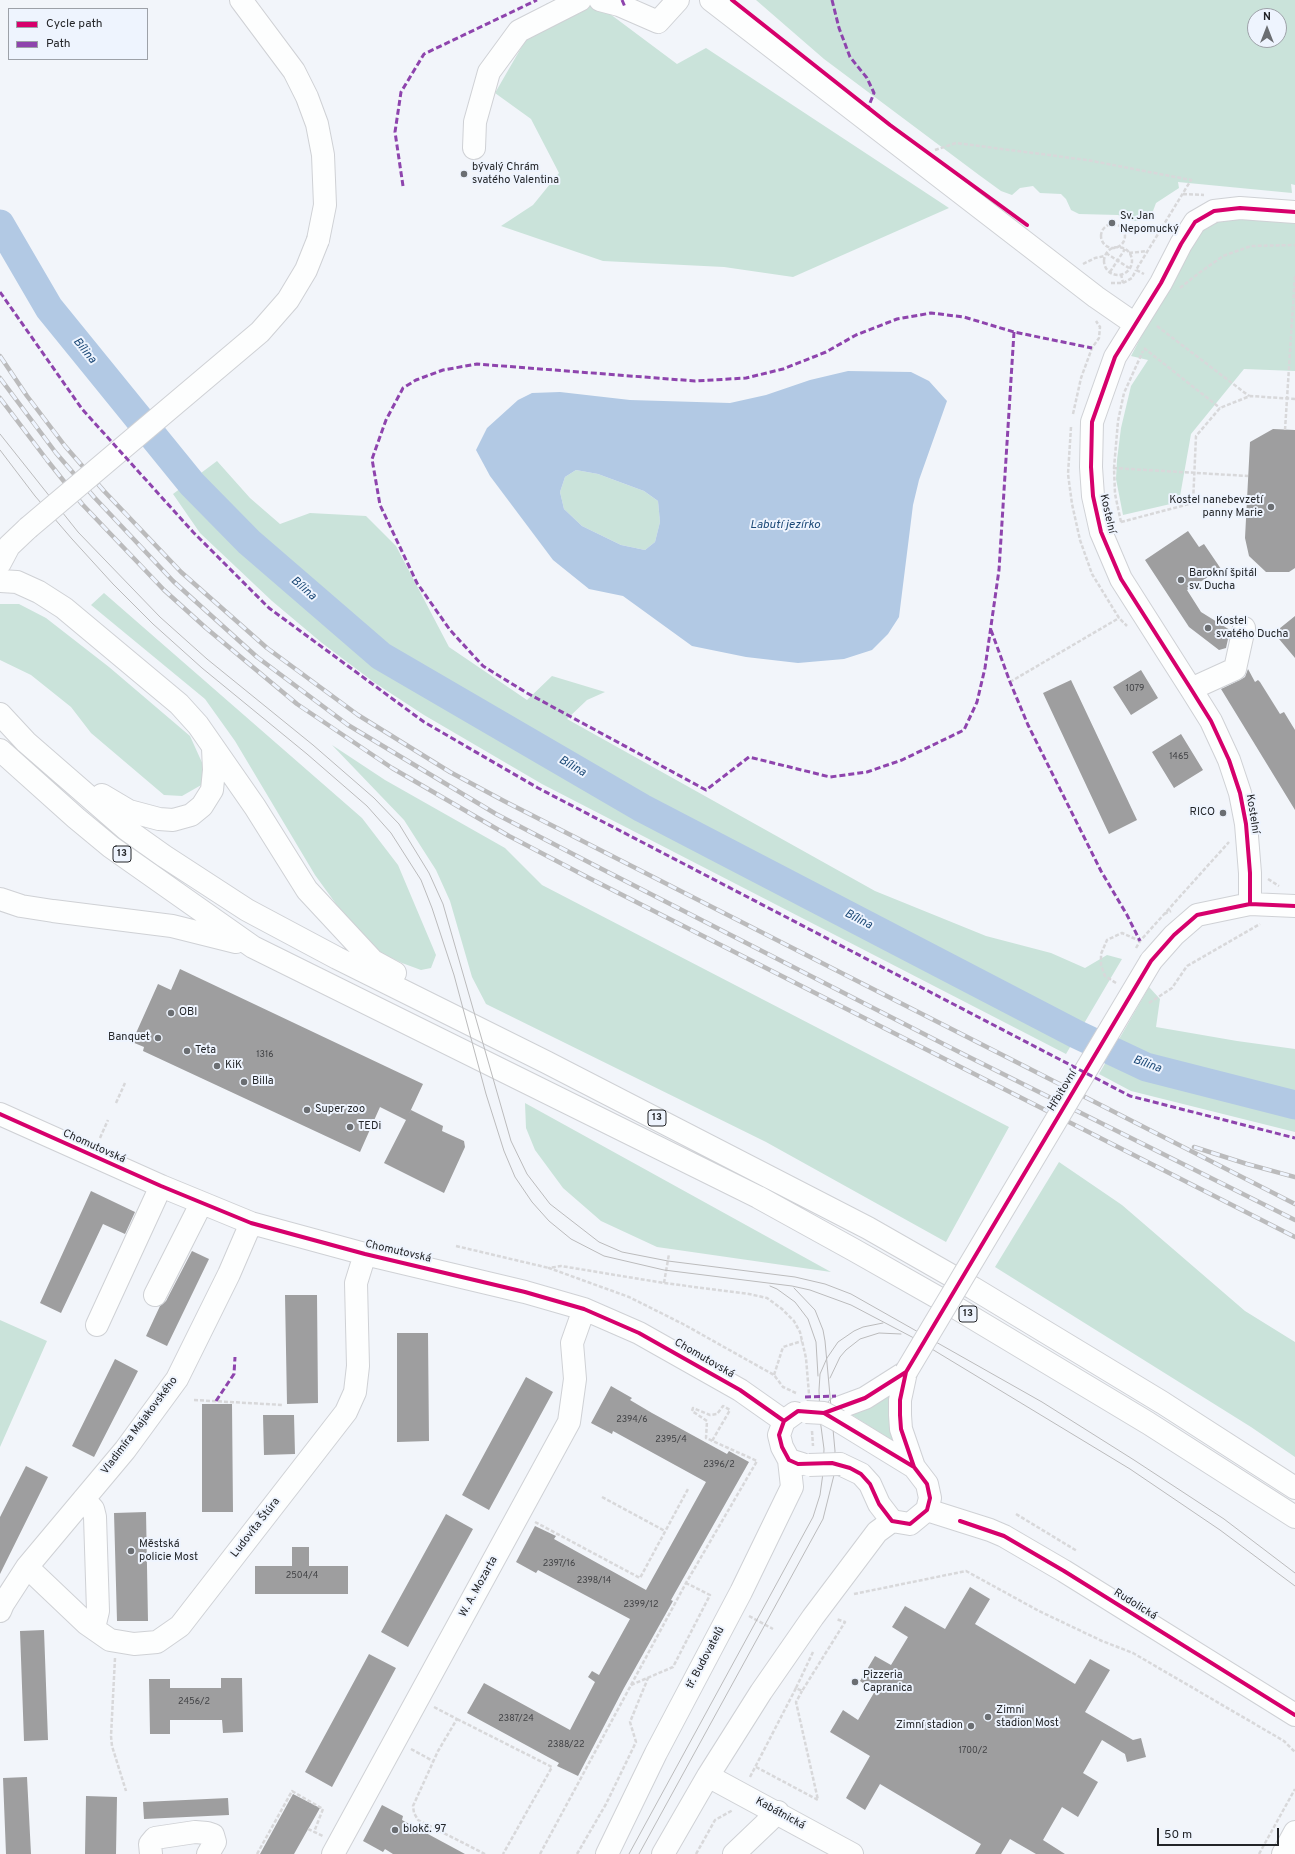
<!DOCTYPE html>
<html>
<head>
<meta charset="utf-8">
<style>
  body { margin:0 }
  #map { position:relative; width:1295px; height:1854px; overflow:hidden; background:#f2f5fa; font-family:Overpass,sans-serif }
  canvas { display:block }
  .legend { position:absolute; left:8px; top:8px; width:140px; height:52px; box-sizing:border-box; background:#eef4fe; border:1px solid #9da1a8; margin:0; padding:5px 7px; list-style:none; font-size:12px; color:#232528 }
  .legend li { display:flex; align-items:center; gap:8px; height:20px }
  .legend b { width:20px; border:1px solid #9da1a8 }
  .north { position:absolute; left:1247px; top:8px; width:40px; height:40px; box-sizing:border-box; background:#eef4fe; border:1px solid #9da1a8; border-radius:50%; rotate:0deg; font-size:11px; font-weight:700; line-height:16px; text-align:center; color:#232528 }
  .north::after { content:''; display:block; margin:auto; width:14px; height:18px; background:#6b6e72; clip-path:polygon(50% 0,100% 100%,50% 72%,0 100%) }
  .scale { position:absolute; left:1157px; top:1828px; width:122px; height:18px; box-sizing:border-box; border:2px solid #232528; border-top:0; padding-left:5px; font-size:12px; line-height:14px; white-space:nowrap; color:#232528; -webkit-text-stroke:3px #eef4fe; paint-order:stroke }
</style>
</head>
<body>
<div id="map">
<canvas width="1295" height="1854"></canvas>
<ul class="legend">
<li><b style="height:5px;background:#d6006c"></b>Cycle path</li>
<li><b style="height:5px;background:#8e44ad"></b>Path</li>
</ul>
<div class="north">N</div>
<div class="scale">50 m</div>
</div>
<script>
const c = document.querySelector('canvas').getContext('2d');
c.lineJoin = 'round';
function paint(path, color) { c.fillStyle = color; c.fill(path, 'evenodd'); }
const poly = rows => new Path2D(rows.map(r => 'M' + r).join(''));
function stroke(path, color, width, dash) { c.strokeStyle = color; c.lineWidth = width; c.lineCap = dash ? 'butt' : 'round'; c.setLineDash(dash || []); c.stroke(path); }
function write(font, color, halo, rows, align = 'center') {
  c.font = font + ' Overpass,sans-serif'; c.lineWidth = 4; c.setLineDash([]); c.textBaseline = 'middle'; c.strokeStyle = halo; c.fillStyle = color; for (const [text, x, y, turn = 0] of rows) {
    c.save(); c.translate(x, y); c.rotate((+turn || 0) * Math.PI / 180); c.textAlign = isNaN(turn) ? turn : align; if (halo) c.strokeText(text, 0, 0); c.fillText(text, 0, 0); c.restore();
  }
}
const green = poly([
  [756,0,1295,0,1295,185,1291,184,1292,193,1178,182,1179,188,1156,203,1153,211,1145,219,1135,221,1118,215,1079,214,1071,210,1066,199,1061,194,1040,193,1033,186,1020,188,1012,195,1001,191,979,175,824,59],
  [1255,16,1279,16,1279,40,1255,40],
  [594,2,677,64,706,48,949,208,793,277,724,267,603,261,501,226,533,205,559,173,531,119,495,93,547,3],
  [1223,216,1295,218,1295,371,1244,369,1191,434,1179,502,1123,515,1116,479,1117,460,1121,428,1131,386,1148,360,1131,356,1172,278,1205,225],
  [217,461,250,498,280,524,310,513,366,516,396,546,449,647,527,700,552,676,605,692,587,700,567,719,875,891,986,936,1051,953,1085,968,1107,955,1122,959,1066,1054,542,784,424,715,375,683,322,643,272,601,200,533,173,494],
  [576,470,598,474,644,491,658,501,660,522,655,542,645,550,621,545,582,526,564,509,560,492,565,477],
  [104,593,362,818,398,865,436,955,431,968,421,970,402,963,375,950,347,919,315,875,235,741,205,699,91,605],
  [0,604,19,604,46,618,109,667,190,736,204,767,203,784,182,796,164,795,91,733,71,707,31,675,0,660],
  [332,745,385,780,505,848,542,885,1009,1127,946,1242,766,1142,486,1004,472,977,450,901,436,870,404,820],
  [1149,987,1160,999,1156,1027,1237,1041,1295,1049,1295,1132,1131,1091,1099,1074],
  [525,1103,831,1272,657,1247,601,1221,563,1188,535,1150,526,1128],
  [1059,1162,1122,1205,1245,1311,1295,1342,1295,1457,1251,1427,995,1267],
  [0,1320,47,1341,0,1447],
  [891,1392,893,1439,891,1440,852,1415]
]);
const water = poly([
  [848,371,911,372,929,381,947,401,919,480,913,505,899,617,888,634,872,650,844,659,798,663,746,657,692,646,623,596,589,589,553,560,490,476,476,450,487,428,518,400,532,393,560,392,630,400,730,403,766,395,810,380],
  [576,470,598,474,644,491,658,501,660,522,655,542,645,550,621,545,582,526,564,509,560,492,565,477]
]);
const river = poly([
  [0,224,49,308,192,484,249,542,381,656,642,808,1076,1034,1146,1067,1295,1105]
]);
const building = poly([
  [1273,429,1295,430,1295,568,1289,572,1266,572,1249,556,1245,538,1250,442],
  [1188,531,1199,547,1204,544,1221,569,1187,590,1201,612,1230,630,1226,648,1219,650,1189,627,1145,560],
  [1295,616,1295,658,1274,633],
  [1248,669,1255,682,1258,680,1260,682,1280,714,1284,712,1295,730,1295,810,1221,689,1240,680,1245,677],
  [1141,670,1158,698,1131,715,1113,687],
  [1071,680,1137,820,1109,834,1043,693],
  [1181,734,1203,770,1174,788,1152,752],
  [180,969,423,1084,409,1114,411,1110,443,1126,442,1131,464,1141,465,1147,444,1193,384,1163,406,1120,380,1107,360,1152,143,1051,144,1047,132,1042,158,984,171,990],
  [91,1191,135,1212,125,1234,103,1224,61,1313,40,1303],
  [192,1251,209,1259,167,1346,146,1336,160,1306,166,1301],
  [285,1295,317,1295,318,1403,287,1404],
  [397,1333,428,1333,429,1441,397,1442],
  [115,1359,138,1371,94,1457,72,1446],
  [526,1377,553,1392,489,1510,462,1495],
  [611,1386,632,1398,630,1400,652,1413,705,1442,727,1454,729,1451,749,1462,671,1600,673,1601,624,1688,578,1776,557,1766,559,1763,467,1713,484,1683,570,1730,595,1682,588,1677,592,1671,599,1675,630,1619,538,1570,536,1573,516,1562,535,1526,556,1536,554,1539,646,1590,706,1482,613,1431,612,1434,591,1423],
  [202,1404,232,1404,233,1512,202,1512],
  [263,1415,294,1415,295,1454,264,1455],
  [26,1466,48,1477,0,1574,0,1517],
  [146,1512,148,1621,117,1621,114,1513],
  [446,1514,473,1529,408,1647,381,1632],
  [292,1547,309,1547,309,1566,348,1566,348,1594,255,1594,255,1566,292,1566],
  [970,1587,990,1599,975,1624,1075,1684,1090,1659,1110,1670,1085,1712,1133,1740,1141,1738,1146,1757,1127,1762,1125,1754,1102,1740,1083,1773,1098,1782,1078,1817,1062,1807,1043,1840,1065,1854,1036,1854,1010,1839,1001,1854,975,1854,981,1844,880,1784,865,1810,846,1798,870,1756,830,1732,843,1710,858,1720,875,1691,860,1681,875,1656,891,1665,908,1637,892,1627,905,1606,945,1629],
  [44,1630,48,1740,24,1741,20,1631],
  [369,1654,396,1668,332,1787,305,1772],
  [221,1678,242,1678,243,1732,223,1733,222,1720,170,1720,170,1734,150,1734,149,1679,170,1679,170,1688,221,1688],
  [27,1777,31,1854,6,1854,3,1778],
  [293,1794,320,1808,294,1854,260,1854],
  [86,1796,117,1797,116,1854,85,1854],
  [228,1798,229,1815,144,1819,143,1802],
  [382,1805,403,1816,402,1820,465,1854,393,1854,385,1849,383,1852,363,1841]
]);
const path = poly([
  [935,150,956,143,1087,160,1191,180,1136,270,1144,274],
  [1183,194,1204,195],
  '1101 236a12 12 0 1 1 24 0a12 12 0 1 1-24 0Z',
  '1104 261a14 14 0 1 1 28 0a14 14 0 1 1-28 0Z',
  [1106,253,1129,268],
  [1129,253,1148,251],
  [1083,264,1095,258,1105,256],
  [1110,272,1125,249],
  [1121,274,1123,283],
  [1111,283,1123,283,1132,278,1136,270],
  [1180,288,1199,273,1223,256,1251,246,1295,245],
  [1157,326,1249,396],
  [1144,348,1220,408],
  [1073,414,1081,378,1092,348,1099,338,1100,327,1096,321],
  [1071,427,1068,474,1072,504,1080,540,1092,574,1119,618,1127,626],
  [1285,430,1295,274],
  [1113,468,1248,476],
  [1121,522,1115,494,1114,468,1118,421,1124,393,1143,351],
  [1121,522,1193,503,1196,436,1220,408,1250,396,1295,399],
  [1010,682,1119,618],
  [1268,879,1279,886],
  [1164,914,1171,911],
  [1136,948,1140,941,1229,842],
  [1116,983,1105,976,1101,965,1101,954,1107,940,1122,933,1140,941],
  [1149,1003,1172,988,1187,966,1260,924],
  [116,1103,125,1083],
  [100,1138,108,1120],
  [456,1246,549,1268],
  [664,1283,669,1254],
  [774,1375,783,1347,802,1341],
  [796,1393,783,1387,774,1375,683,1324,629,1297,549,1268,561,1266,664,1283,749,1294,767,1298,782,1309,794,1321,800,1332,806,1358,809,1394],
  [194,1400,283,1405],
  [812,1431,813,1446],
  [602,1497,665,1531],
  [1016,1514,1077,1551],
  [535,1522,640,1578,688,1489],
  [854,1594,966,1571,1039,1611,1102,1641,1133,1653,1284,1741,1295,1752],
  [749,1616,773,1629],
  [115,1658,111,1736,112,1746,126,1791],
  [631,1685,673,1667,710,1595,686,1583],
  [796,1688,813,1652],
  [434,1707,457,1719,438,1751,413,1806,414,1813,418,1820,485,1854],
  [457,1719,552,1767,503,1854],
  [411,1749,433,1761],
  [756,1767,818,1800,796,1702,802,1691],
  [750,1777,796,1688,802,1691,845,1622,836,1619],
  [308,1829,323,1836],
  [257,1854,292,1791,323,1809,314,1832],
  [540,1854,686,1583,757,1461,706,1438,707,1421,692,1411,693,1408,710,1415,717,1414,723,1406,730,1410,712,1441],
  [577,1854,606,1804,636,1742,630,1722,648,1678],
  [696,1854,715,1820,733,1810],
  [1259,1854,1295,1789]
]);
const minor = poly([
  [241,0,294,71,307,97,317,124,323,155,325,205,318,240],
  [600,0,619,5,658,22,678,0],
  [711,0,1096,297,1135,324],
  [474,148,475,122,489,72,519,31,580,0],
  [0,563,9,546,28,528],
  [1191,689,1235,669,1244,628],
  [1250,904,1250,873,1246,824,1240,793,1229,760,1211,721,1191,689,1121,579,1101,532,1093,496,1091,467,1092,422,1115,357,1161,283,1181,244,1195,222,1214,211,1240,208,1295,212],
  [1151,961,1174,935,1197,915,1250,904,1295,906],
  [0,1114,161,1186,251,1223,365,1254,525,1292,584,1309,639,1333,740,1390,784,1421],
  [155,1295,201,1204],
  [97,1325,161,1186],
  [906,1372,900,1400,900,1415,901,1429,914,1467],
  [838,1408,865,1398,906,1372],
  [795,1413,784,1421,779,1435,782,1447,789,1460,802,1464],
  [839,1421,914,1467,927,1484,930,1498,927,1510,910,1524,892,1521,879,1504,870,1484,861,1474,840,1464],
  [84,1499,93,1509,95,1517,98,1611,94,1628],
  [927,1510,990,1530,1004,1536,1064,1571,1295,1715],
  [27,1567,87,1624,110,1640,134,1644,157,1642,180,1626,346,1412,355,1392,358,1366,356,1283,365,1254],
  [0,1611,3,1604,27,1567,125,1450,177,1379,229,1274,251,1223],
  [708,1776,852,1854],
  [151,1854,150,1844,155,1838,195,1832,207,1833,213,1835,215,1842,208,1854],
  [333,1854,569,1422,575,1379,572,1343,584,1309],
  [607,1854,656,1753,741,1592,792,1487,789,1460],
  [663,1854,708,1776,761,1692,813,1617,877,1532,892,1521],
  [734,1854,778,1812],
  [1283,1854,1295,1832]
]);
const highway = poly([
  [0,581,17,582,39,592,64,608,179,704,198,725,255,807,307,890,373,961,395,973],
  [0,714,26,742,126,829,164,856,247,910,337,958,546,1062,868,1228,973,1288,1163,1403,1295,1488],
  [0,750,76,818,111,847,253,947,758,1197,854,1250,958,1309,1148,1423,1295,1517],
  [102,795,129,811,159,819,173,820,191,815,202,806,212,790,214,770,213,748],
  [0,899,21,906,53,911,172,926,236,942]
]);
const tram = poly([
  [0,434,78,532,160,617,207,659,313,745,374,798,399,824,429,873,443,904,511,1141,527,1174,550,1204,599,1242,622,1252,668,1261,795,1277,825,1284,851,1294,1042,1402,1134,1460,1224,1519,1295,1573],
  [0,450,35,496,72,539,113,584,153,624,202,668,307,754,367,806,391,833,421,880,432,908,454,975,486,1094,504,1151,515,1177,532,1202,549,1221,571,1239,604,1256,664,1270,792,1286,810,1290,851,1305,912,1337,1130,1469,1220,1530,1295,1586],
  [770,1286,777,1289,795,1302,808,1319,816,1342,818,1376],
  [830,1378,840,1357,846,1350,860,1339,879,1333,901,1334],
  [629,1854,813,1517,820,1495,823,1473,824,1449,820,1419,819,1390,820,1374,827,1358,838,1342,854,1331,863,1327,883,1323],
  [639,1854,823,1519,834,1475,835,1451,825,1341,823,1330,815,1310,794,1288]
]);
const rail = poly([
  [0,356,27,396,65,446,104,491,181,572,267,648,358,715,450,772,504,801,1295,1204],
  [0,378,56,453,94,497,173,581,257,657,348,725,496,814,596,866,965,1055,1295,1220],
  [0,398,47,460,82,504,164,590,206,628,297,704,392,768,509,836,589,878,1295,1237],
  [1194,1147,1247,1164,1295,1177]
]);
const minorBridge = poly([
  [28,528,260,332,288,300,306,270,318,240],
  [906,1372,1151,961],
  [806,1412,824,1413,839,1421],
  [809,1465,840,1464]
]);
const quiet = poly([
  [622,0,625,7],
  [832,0,839,28,850,57,867,78,874,93,868,108],
  [403,186,395,132,401,92,424,54,537,0],
  [0,292,82,409,193,532,269,608,424,722,538,788,1130,1096,1295,1138],
  [1014,332,999,570,985,668,977,702,964,730,902,760,867,772,830,777,749,757,706,790,527,693,483,666,450,630,417,583,380,505,372,459,386,420,403,388,416,380,443,370,477,364,695,381,746,378,783,369,826,352,856,335,897,319,931,313,964,317,1014,332,1092,348],
  [991,630,1010,682,1028,725,1101,871,1127,915,1140,941],
  [805,1397,836,1396],
  [216,1401,234,1374,235,1357]
]);
const cycleway = poly([
  [732,0,890,125,1027,225],
  [1250,904,1250,873,1246,824,1240,793,1229,760,1211,721,1191,689,1121,579,1101,532,1093,496,1091,467,1092,422,1115,357,1161,283,1181,244,1195,222,1214,211,1240,208,1295,212],
  [0,1114,161,1186,251,1223,365,1254,525,1292,584,1309,639,1333,740,1390,784,1421],
  [798,1411,824,1413,914,1467,927,1484,930,1498,927,1510,910,1524,892,1521,879,1504,870,1484,861,1474,850,1468,832,1463,798,1464,789,1460,782,1447,779,1435,784,1421,798,1411],
  [824,1413,865,1398,906,1372],
  [914,1467,901,1429,900,1415,900,1400,906,1372,1151,961,1174,935,1197,915,1250,904,1295,906],
  [960,1521,1004,1536,1064,1571,1295,1715]
]);
const markers = [
  [464,174,4,"#6b6e72"],
  [1112,223,4,"#6b6e72"],
  [1271,507,4,"#6b6e72"],
  [1181,580,4,"#6b6e72"],
  [1208,628,4,"#6b6e72"],
  [1223,813,4,"#6b6e72"],
  [171,1013,4,"#6b6e72"],
  [158,1038,4,"#6b6e72"],
  [187,1051,4,"#6b6e72"],
  [217,1066,4,"#6b6e72"],
  [244,1082,4,"#6b6e72"],
  [307,1110,4,"#6b6e72"],
  [350,1127,4,"#6b6e72"],
  [131,1551,4,"#6b6e72"],
  [855,1682,4,"#6b6e72"],
  [988,1717,4,"#6b6e72"],
  [971,1726,4,"#6b6e72"],
  [395,1830,4,"#6b6e72"]
];
const numberNames = [
  ["1079",1135,689],
  ["1465",1179,757],
  ["1316",265,1055],
  ["2394/6",632,1420],
  ["2395/4",671,1440],
  ["2396/2",719,1465],
  ["2397/16",559,1564],
  ["2504/4",302,1576],
  ["2398/14",594,1581],
  ["2399/12",641,1605],
  ["2456/2",194,1702],
  ["2387/24",516,1719],
  ["2388/22",566,1745],
  ["1700/2",973,1751]
];
const shields = [
  [122,854,18],
  [657,1118,18],
  [968,1314,18]
];
const shieldNames = [
  ["13",122,854],
  ["13",657,1118],
  ["13",968,1314]
];
const poiNames = [
  ["bývalý Chrám",472,168],
  ["svatého Valentina",472,181],
  ["Sv. Jan",1120,217],
  ["Nepomucký",1120,230],
  ["Kostel nanebevzetí",1263,501,"right"],
  ["panny Marie",1263,514,"right"],
  ["Barokní špitál",1189,574],
  ["sv. Ducha",1189,587],
  ["Kostel",1216,622],
  ["svatého Ducha",1216,635],
  ["RICO",1215,813,"right"],
  ["OBI",179,1013],
  ["Banquet",150,1038,"right"],
  ["Teta",195,1051],
  ["KiK",225,1066],
  ["Billa",252,1082],
  ["Super zoo",315,1110],
  ["TEDi",358,1127],
  ["Městská",139,1545],
  ["policie Most",139,1558],
  ["Pizzeria",863,1676],
  ["Capranica",863,1689],
  ["Zimni",996,1711],
  ["stadion Most",996,1724],
  ["Zimní stadion",963,1726,"right"],
  ["blokč. 97",403,1830]
];
const streetNames = [
  ["Kostelní",1107,514,77],
  ["Kostelní",1252,814,81],
  ["Hřbitovní",1063,1091,-59],
  ["Chomutovská",94,1147,24],
  ["Chomutovská",398,1252,13],
  ["Chomutovská",704,1359,30],
  ["Vladimíra Majakovského",140,1426,-53],
  ["Ludovíta Štúra",256,1528,-52],
  ["W. A. Mozarta",479,1587,-61],
  ["Rudolická",1135,1605,32],
  ["tř. Budovatelů",706,1658,-62],
  ["Kabátnická",780,1814,29]
];
const waterNames = [
  ["Bílina",84,351,51],
  ["Labutí jezírko",785,526],
  ["Bílina",303,589,41],
  ["Bílina",572,767,30],
  ["Bílina",858,920,27],
  ["Bílina",1147,1065,20]
];
paint(green, '#cae3da');
paint(water, '#b2c9e4');
stroke(river, '#b2c9e4', 29);
paint(building, '#9e9e9f');
stroke(minor, '#cfd1d5', 24);
stroke(highway, '#cfd1d5', 24);
stroke(path, '#d8d8da', 2.5, [4, 2]);
stroke(minor, '#fdfefe', 22);
stroke(highway, '#fdfefe', 22);
stroke(tram, '#bbbbbc', 1);
stroke(rail, '#bbbbbc', 4.5);
stroke(rail, '#eef4fe', 3, [9]);
stroke(minorBridge, '#cfd1d5', 24, []);
stroke(minorBridge, '#fdfefe', 22);
stroke(quiet, '#8e44ad', 3, [6, 3]);
stroke(cycleway, '#d6006c', 4);
for (const [x, y, r, color] of markers) { const dot = new Path2D(); dot.arc(x, y, r, 0, 2 * Math.PI); c.fillStyle = color; c.fill(dot); stroke(dot, '#eef4fe', 1.5); }
write('9px', '#424346', null, numberNames);
for (const [x, y, w] of shields) { const box = new Path2D(); box.roundRect(x - w / 2, y - 8, w, 16, 3); c.fillStyle = '#eef4fe'; c.fill(box); stroke(box, '#232528', 1); }
write('bold 10px', '#232528', null, shieldNames);
write('11px', '#232528', '#eef4fe', poiNames, 'left');
write('11px', '#232528', '#eef4fe', streetNames);
write('italic 12px', '#1c4977', '#eef4fe', waterNames);
</script>
</body>
</html>
